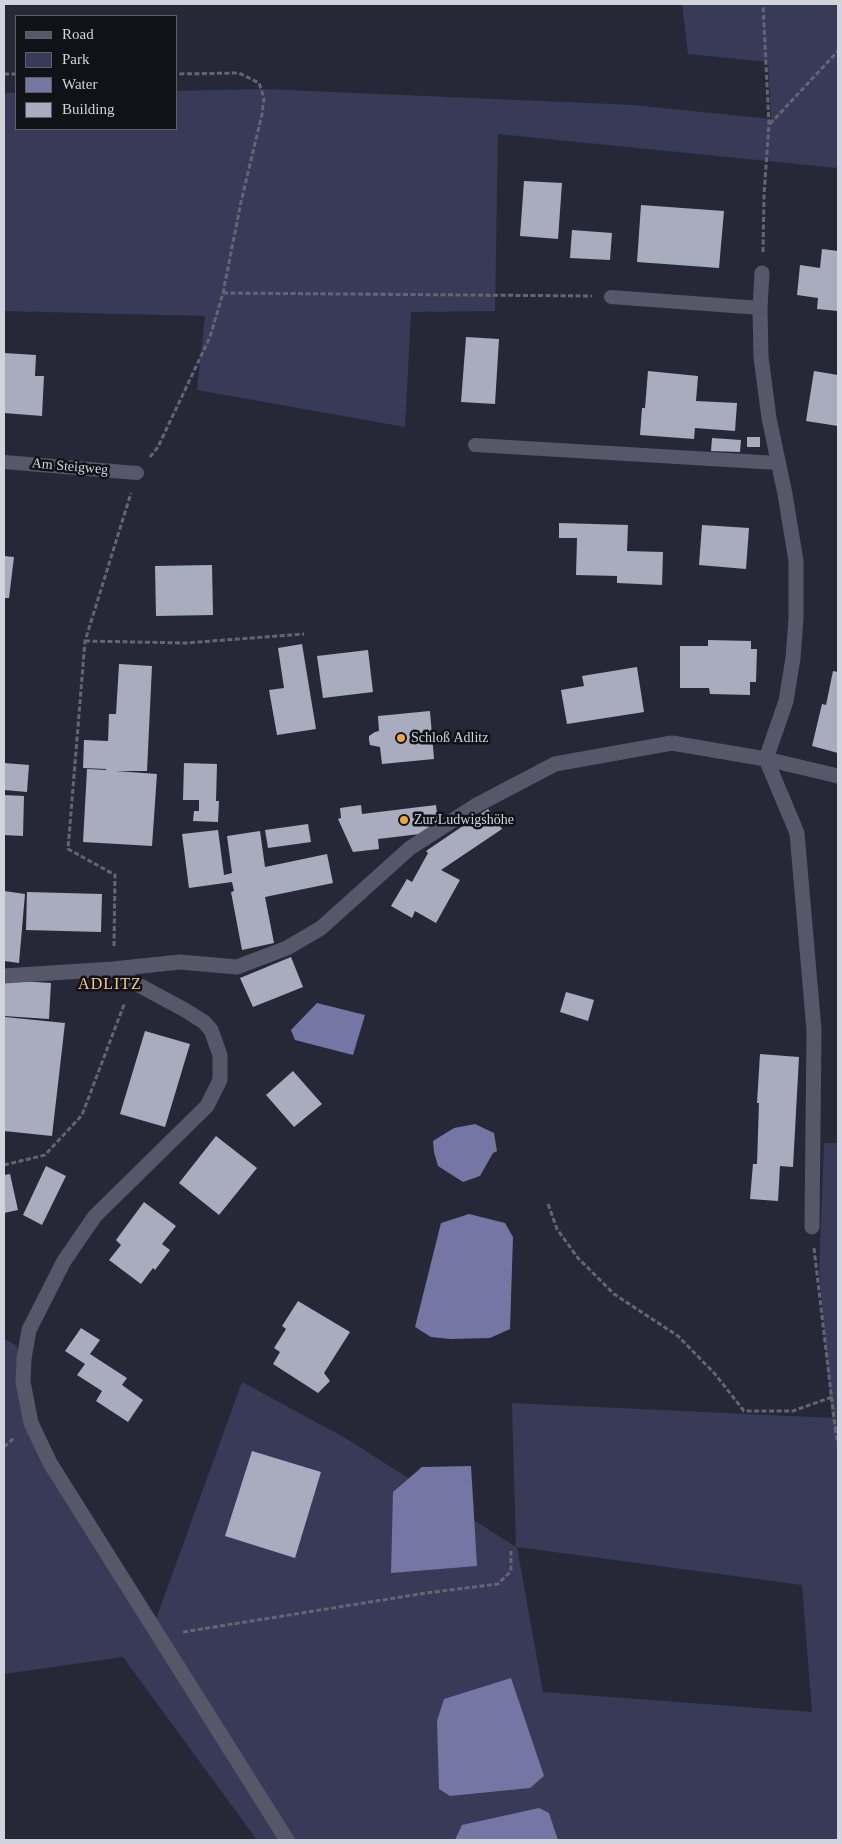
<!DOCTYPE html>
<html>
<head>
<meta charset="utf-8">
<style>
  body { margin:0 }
  #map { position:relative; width:842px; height:1844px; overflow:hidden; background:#272837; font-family:"Times New Roman",serif }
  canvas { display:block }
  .frame { position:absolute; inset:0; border:5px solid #d3d3dd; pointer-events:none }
  .legend { position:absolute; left:15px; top:15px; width:162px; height:115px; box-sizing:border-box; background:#111218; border:1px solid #5f5f67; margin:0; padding:6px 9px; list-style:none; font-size:15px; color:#d3d3dd }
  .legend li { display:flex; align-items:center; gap:10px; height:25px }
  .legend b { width:25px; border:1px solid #5f5f67 }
</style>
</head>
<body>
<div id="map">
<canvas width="842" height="1844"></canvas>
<div class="frame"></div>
<ul class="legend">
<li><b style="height:6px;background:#565768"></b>Road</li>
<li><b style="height:14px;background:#393a58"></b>Park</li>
<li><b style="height:14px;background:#7476a3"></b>Water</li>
<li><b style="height:14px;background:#a9abbe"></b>Building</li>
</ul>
</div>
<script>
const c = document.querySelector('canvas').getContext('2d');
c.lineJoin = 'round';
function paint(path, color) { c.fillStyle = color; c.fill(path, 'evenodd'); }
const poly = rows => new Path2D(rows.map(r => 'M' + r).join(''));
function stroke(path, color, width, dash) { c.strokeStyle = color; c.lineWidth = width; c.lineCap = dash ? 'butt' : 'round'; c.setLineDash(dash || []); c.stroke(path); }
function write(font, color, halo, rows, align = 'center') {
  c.font = font + ' "Times New Roman",serif'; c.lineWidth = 5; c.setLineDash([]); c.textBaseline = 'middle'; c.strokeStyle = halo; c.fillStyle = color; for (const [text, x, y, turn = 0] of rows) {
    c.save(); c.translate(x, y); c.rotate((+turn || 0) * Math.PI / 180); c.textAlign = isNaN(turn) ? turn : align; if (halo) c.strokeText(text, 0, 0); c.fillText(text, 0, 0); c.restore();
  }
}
const green = poly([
  [682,4,838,4,838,168,498,134,495,311,411,312,405,427,197,390,205,316,4,311,4,93,16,93,16,129,176,129,176,91,263,89,633,105,771,119,768,62,688,54],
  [824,1143,838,1143,838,1840,257,1840,123,1657,4,1674,4,1339,17,1346,21,1380,37,1437,155,1622,242,1382,347,1439,516,1547,512,1403,832,1418,819,1272],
  [517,1547,802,1585,812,1712,543,1692]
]);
const water = poly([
  [317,1003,365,1015,353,1055,295,1040,291,1030],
  [475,1124,494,1133,497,1151,493,1153,480,1176,463,1182,438,1166,434,1152,433,1141,454,1128],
  [469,1214,505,1223,513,1237,510,1329,490,1338,450,1339,431,1337,415,1327,441,1223],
  [471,1466,477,1566,391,1573,393,1492,422,1467],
  [511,1678,544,1776,530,1788,450,1796,439,1789,437,1721,444,1699],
  [539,1808,549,1813,558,1840,455,1840,462,1825]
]);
const building = poly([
  [524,181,562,183,558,239,520,236],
  [641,205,724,211,719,268,637,262],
  [572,230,612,233,610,260,570,258],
  [822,249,838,251,838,311,817,309,818,298,797,295,800,265,820,268],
  [466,337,499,339,495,404,461,402],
  [4,353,36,355,35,376,44,376,42,416,4,413],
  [648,371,698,376,696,401,737,403,735,431,695,428,694,439,640,435,642,408,645,408],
  [814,371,838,375,838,426,806,421],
  [747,437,760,437,760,447,747,447],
  [712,438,741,440,740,452,711,451],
  [559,523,628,525,627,551,663,552,662,585,617,583,617,576,576,575,577,538,559,538],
  [702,525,749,528,746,569,699,565],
  [4,556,14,557,9,598,4,598],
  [212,565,213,615,156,616,155,566],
  [708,640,751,641,751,649,757,649,756,682,750,682,750,695,710,694,709,688,680,688,680,646,708,646],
  [302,644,316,729,277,735,269,690,284,688,278,648],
  [368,650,373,692,323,698,317,656],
  [119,664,152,666,147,771,116,771,157,774,152,846,83,842,87,769,106,770,106,769,83,768,84,740,108,741,109,714,116,714],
  [637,667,644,712,567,724,561,690,584,686,582,676],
  [833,671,838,672,838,753,812,746,822,704,826,705],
  [430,711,434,759,382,764,380,747,370,745,369,740,369,736,375,732,379,731,378,716],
  [4,763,29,765,27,792,4,790],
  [184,763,217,764,216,801,219,801,218,822,193,821,194,811,199,811,199,800,183,800],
  [4,795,24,796,23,836,4,835],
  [361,805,362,814,436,805,438,821,420,834,378,839,379,849,353,852,338,819,341,818,340,808],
  [488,809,502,829,441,870,460,880,436,923,415,911,412,918,391,906,407,879,412,882,428,853,426,851],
  [308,824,311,842,268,848,265,830],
  [218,830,224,875,232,873,227,836,260,831,265,867,327,854,333,883,265,897,274,943,242,950,231,892,234,891,232,882,189,888,182,834],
  [4,891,25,894,19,963,4,961],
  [27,892,102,894,101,932,26,930],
  [291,957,303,987,253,1007,240,978],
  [4,980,51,983,49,1019,4,1016],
  [566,992,594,1000,588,1021,560,1012],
  [5,1017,65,1023,52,1136,4,1131,4,1033],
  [145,1031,190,1044,165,1127,120,1114],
  [760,1054,799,1057,793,1167,780,1166,778,1201,750,1199,753,1164,757,1164,759,1103,757,1103],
  [293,1071,322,1104,294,1127,266,1095],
  [216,1136,257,1168,219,1215,179,1183],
  [46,1166,66,1176,42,1225,23,1215],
  [10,1174,18,1210,4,1213,4,1175],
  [144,1202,176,1226,162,1244,170,1250,155,1270,153,1268,141,1284,109,1260,121,1245,116,1240],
  [298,1301,350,1332,324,1373,330,1381,318,1393,273,1364,280,1352,274,1348,286,1329,282,1326],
  [81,1328,100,1340,90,1354,127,1378,122,1385,143,1400,128,1422,96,1401,102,1391,77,1375,85,1364,65,1351],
  [252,1451,321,1472,295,1558,225,1536]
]);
const path = poly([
  [4,74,16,74],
  [770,124,838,51],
  [763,252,764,195,769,124,763,4],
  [223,293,592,296],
  [150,457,158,447,210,337,223,293,241,202,262,114,264,98,259,83,239,73,176,74],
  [85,641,186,643,304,634],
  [114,946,115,875,68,849,85,641,131,493],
  [4,1165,45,1155,82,1115,125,1002],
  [548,1204,557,1229,578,1258,614,1294,678,1336,715,1374,744,1411,793,1411,832,1397],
  [814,1248,835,1427,838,1428],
  [835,1428,838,1444],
  [4,1447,14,1438],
  [183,1632,426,1593,498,1584,511,1571,511,1551]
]);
const lane = poly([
  [611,297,760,308],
  [475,445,778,463],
  [4,462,137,473]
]);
const street = poly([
  [762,273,760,308,761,357,769,418,785,494,796,561,796,619,793,658,786,701,766,759,797,833,814,1030,812,1227],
  [113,969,133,982,185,1010,204,1022,211,1030,220,1055,220,1080,207,1106,95,1216,64,1261,29,1330,24,1359,23,1382,31,1423,50,1463,287,1840],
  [4,976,113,969,180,962,237,967,287,948,321,928,410,848,475,806,555,764,672,743,766,759,838,776]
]);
const markers = [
  [401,738,5,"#efa73e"],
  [404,820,5,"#efa73e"]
];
const streetNames = [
  ["Am Steigweg",70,467,5]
];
const poiNames = [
  ["Schloß Adlitz",411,738],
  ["Zur Ludwigshöhe",414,820]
];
const quarterNames = [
  ["ADLITZ",110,985]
];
paint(green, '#393a58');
paint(water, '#7476a3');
paint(building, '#a9abbe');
stroke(path, '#646572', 3, [5, 2.5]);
stroke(lane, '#565768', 14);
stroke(street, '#565768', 15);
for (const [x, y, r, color] of markers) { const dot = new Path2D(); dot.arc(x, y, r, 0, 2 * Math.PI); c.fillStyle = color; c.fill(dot); stroke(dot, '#111218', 2); }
write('14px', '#d3d3dd', '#111218', streetNames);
write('14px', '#d3d3dd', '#111218', poiNames, 'left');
c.letterSpacing = '1px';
write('16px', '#fbc887', '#111218', quarterNames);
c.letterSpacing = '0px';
</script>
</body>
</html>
